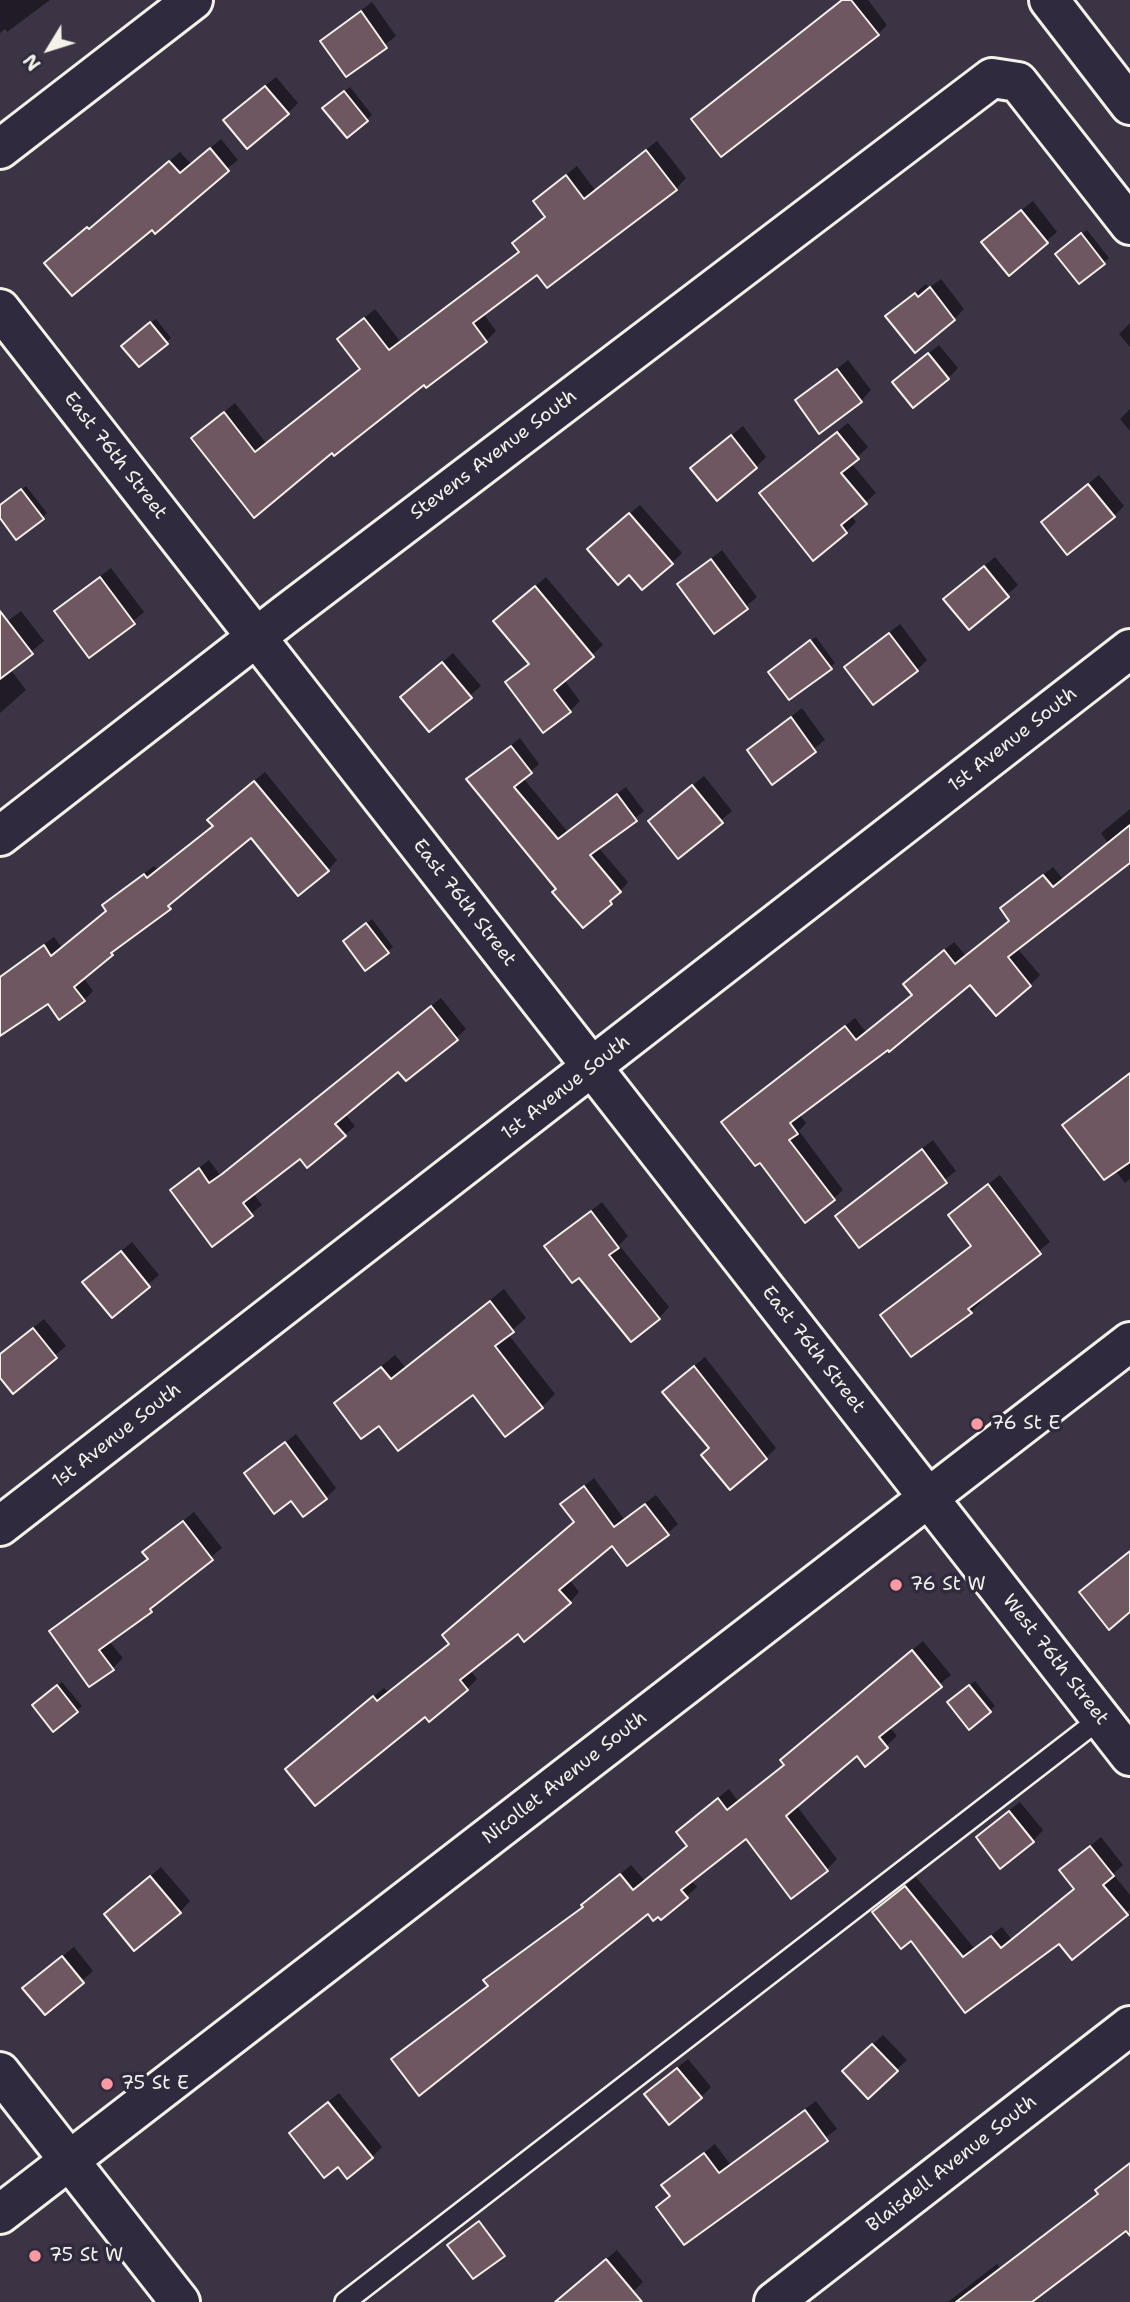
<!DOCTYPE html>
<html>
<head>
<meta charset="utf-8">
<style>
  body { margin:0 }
  #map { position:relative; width:1130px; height:2302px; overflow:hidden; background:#3c3344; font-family:"Shantell Sans",sans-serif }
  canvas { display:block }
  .north { position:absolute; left:14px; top:14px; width:70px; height:70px; -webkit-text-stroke:5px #2f2a3d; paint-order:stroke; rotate:232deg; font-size:19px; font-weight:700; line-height:28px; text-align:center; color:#f4f1e8 }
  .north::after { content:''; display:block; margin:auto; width:24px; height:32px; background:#f4f1e8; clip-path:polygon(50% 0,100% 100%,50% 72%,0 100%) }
</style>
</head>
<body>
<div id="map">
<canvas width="1130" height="2302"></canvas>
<div class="north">N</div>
</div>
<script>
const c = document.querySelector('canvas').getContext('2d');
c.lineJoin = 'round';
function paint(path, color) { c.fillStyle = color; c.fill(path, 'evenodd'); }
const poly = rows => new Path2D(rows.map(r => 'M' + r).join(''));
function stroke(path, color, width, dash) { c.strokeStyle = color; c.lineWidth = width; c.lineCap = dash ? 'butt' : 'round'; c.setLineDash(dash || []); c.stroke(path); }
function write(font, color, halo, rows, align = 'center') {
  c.font = font + ' "Shantell Sans",sans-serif'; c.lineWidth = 7; c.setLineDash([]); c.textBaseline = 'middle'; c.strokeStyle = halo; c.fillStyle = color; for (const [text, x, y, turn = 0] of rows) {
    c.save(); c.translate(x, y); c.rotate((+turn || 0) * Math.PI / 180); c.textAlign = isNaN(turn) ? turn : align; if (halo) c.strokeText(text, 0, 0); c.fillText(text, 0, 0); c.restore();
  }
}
const shadow = poly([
  [0,0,50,0,7,32,5,29,0,33],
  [842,0,868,0,887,25,878,34,694,119],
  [372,2,396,36,346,75,322,41],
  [276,77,298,103,288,113,236,110],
  [350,87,372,115,347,136,329,103],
  [221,139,238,160,152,227,46,263,180,152,191,164],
  [657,141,686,178,676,189,537,273,483,313,496,331,486,341,295,479,193,438,235,403,266,443,362,368,339,339,375,309,400,341,520,250,514,243,546,216,535,201,577,166,595,190],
  [1033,201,1057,232,1009,273,994,232],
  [1087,230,1109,258,1080,281,1062,250],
  [941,279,964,309,954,319,888,316,926,284,929,288],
  [156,319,171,338,166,342,128,341],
  [1130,323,1130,347,1119,334],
  [939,345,958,368,948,378,905,372],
  [848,360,871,390,861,401,797,401],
  [1130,409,1130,431,1120,419],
  [848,423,868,447,851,463,876,493,851,515,856,522,846,532,761,493],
  [743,426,766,457,756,467,703,458],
  [1099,475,1124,506,1114,516,1053,512],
  [26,486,47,513,43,517,0,515,0,506],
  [640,505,682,553,672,563,600,539],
  [722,550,757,597,715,632,679,584],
  [995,557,1018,585,969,627,956,589],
  [111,568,144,612,89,656,56,611],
  [546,577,603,645,564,680,580,701,570,711,507,682,530,662,506,611],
  [21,611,44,641,10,669,26,690,0,713,0,627],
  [900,624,927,660,917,670,846,667],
  [816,637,835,663,830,667,775,667],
  [453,653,481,686,429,730,402,697],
  [802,708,825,740,772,782,749,750],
  [520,738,539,764,523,778,567,831,626,787,644,811,598,847,628,882,611,902,558,889,468,779],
  [265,772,337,860,328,870,251,835,83,977,93,991,84,1000,48,1002,0,1035,3,977,12,967,54,937,62,948,108,910,104,905,114,896,154,866,158,870,214,825,219,810],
  [704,776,732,811,678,856,661,811],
  [1130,809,1130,861,1017,948,1040,975,1030,985,996,1013,971,983,799,1114,806,1123,799,1131,843,1190,833,1199,760,1160,723,1122,855,1018,866,1032,914,994,915,975,954,942,966,956,1010,920,1002,908,1011,899,1053,867,1063,879,1108,843,1101,833],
  [372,919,393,947,365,969,350,936],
  [441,998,466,1029,456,1038,399,1070,345,1114,355,1126,345,1135,301,1157,253,1193,262,1205,213,1244,172,1190,209,1160,220,1175,234,1165],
  [1130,1072,1130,1179,1125,1183,1115,1170,1064,1125],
  [933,1140,956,1171,859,1245,847,1207],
  [1000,1175,1050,1242,978,1299,981,1302,971,1312,882,1315,972,1244,950,1215],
  [602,1202,628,1236,619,1245,669,1307,659,1318,579,1276,547,1246],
  [132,1242,159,1275,112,1316,84,1282],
  [504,1289,526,1318,508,1334,555,1394,542,1407,473,1393,379,1423,336,1403,395,1355,405,1367],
  [44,1319,66,1346,13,1391,0,1375,0,1355],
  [705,1357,776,1448,766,1458,710,1447,675,1382],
  [296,1434,336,1488,326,1498,291,1499,246,1474],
  [594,1478,624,1519,656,1495,678,1524,668,1533,612,1544,569,1579,579,1592,570,1602,518,1632,470,1670,477,1679,467,1689,425,1714,297,1759,384,1688,388,1692,450,1643,576,1522,563,1504],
  [194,1512,222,1548,160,1599,151,1611,109,1641,123,1658,112,1669,51,1632,149,1557,145,1552],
  [923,1641,951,1675,889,1727,897,1736,866,1764,857,1754,796,1805,837,1859,827,1869,746,1837,691,1880,697,1887,686,1897,648,1912,394,2059,489,1985,485,1980,496,1970,584,1905,631,1865,645,1881,688,1845,678,1832,688,1822,729,1789,738,1801,785,1764,793,1750],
  [975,1681,995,1706,970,1727,954,1698],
  [62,1682,82,1706,54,1730,39,1701],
  [1020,1802,1043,1830,1033,1841,988,1827],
  [1101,1837,1123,1865,1113,1874,1130,1895,1130,1910,1060,1941,966,2011,912,1938,875,1912,916,1877,974,1948,1002,1927,1012,1940,1076,1888,1061,1870],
  [161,1867,190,1901,180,1912,117,1904],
  [74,1947,93,1971,45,2013,35,1978],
  [883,2035,907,2060,896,2070,855,2061],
  [688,2059,711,2087,701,2097,657,2084],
  [339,2093,382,2147,372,2157,301,2123],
  [816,2101,837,2129,684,2243,658,2207,671,2195,664,2185,715,2144,730,2164],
  [1130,2162,1130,2233,1126,2229,1022,2302,948,2302,997,2264,1000,2268,1099,2192,1097,2190,1109,2178],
  [617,2250,643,2282,622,2302,577,2302,579,2282]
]);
const building = poly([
  [842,0,851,0,879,35,721,157,691,119,842,0],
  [361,11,387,48,346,77,320,41,361,11],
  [265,86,289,114,247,149,223,120,265,86],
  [344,91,368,121,347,138,322,108,344,91],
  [210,148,229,171,155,234,152,230,72,296,44,263,87,227,89,229,169,161,180,173,210,148],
  [646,150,677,190,547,288,537,275,473,323,487,342,426,388,424,385,334,456,332,453,254,518,191,438,224,412,255,452,360,369,337,339,364,318,389,350,519,252,512,243,545,217,533,201,566,175,584,199,646,150],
  [1021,210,1048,243,1009,276,981,242,1021,210],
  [1081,233,1105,264,1079,284,1055,254,1081,233],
  [930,287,955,320,915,353,885,316,915,293,918,297,930,287],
  [150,322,168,344,139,367,121,346,150,322],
  [928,353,949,379,913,408,892,382,928,353],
  [837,369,862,402,819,434,795,400,837,369],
  [837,432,859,459,841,473,867,504,841,525,847,533,813,561,759,493,837,432],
  [731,435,757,468,717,501,690,468,731,435],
  [1088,484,1115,517,1067,555,1041,522,1088,484],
  [21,489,44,519,16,540,0,518,0,505,21,489],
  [629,513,673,564,642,590,629,575,618,585,587,549,629,513],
  [711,559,748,609,714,634,677,584,711,559],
  [984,566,1009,597,969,630,943,599,984,566],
  [100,577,135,624,89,658,54,611,100,577],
  [535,586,594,657,554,690,571,712,543,733,505,682,529,664,493,621,535,586],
  [0,611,33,654,0,679,0,611],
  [889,633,918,671,873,705,844,667,889,633],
  [810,640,832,669,789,700,768,672,810,640],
  [442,662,472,698,429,732,400,697,442,662],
  [791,717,816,752,772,785,747,750,791,717],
  [511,746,532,773,514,787,558,839,617,794,637,821,590,855,621,892,610,901,612,904,583,928,552,892,556,889,466,779,511,746],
  [254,781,329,871,298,896,251,838,168,906,171,909,111,953,113,955,74,987,85,1001,59,1020,48,1004,0,1036,0,977,44,945,51,956,106,911,102,905,144,874,147,878,213,826,207,820,254,781],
  [692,785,723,823,678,859,648,821,692,785],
  [1130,825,1130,863,1008,957,1031,986,996,1016,970,985,889,1052,888,1050,790,1123,798,1134,789,1140,835,1200,805,1223,760,1163,755,1166,721,1122,845,1026,856,1040,912,995,903,984,944,950,955,964,1009,921,1000,908,1043,875,1053,887,1130,825],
  [366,923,389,953,365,971,343,941,366,923],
  [431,1006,458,1040,406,1081,398,1072,335,1124,346,1136,307,1168,300,1159,243,1203,253,1216,212,1247,170,1190,199,1168,209,1183,222,1174,431,1006],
  [1130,1073,1130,1162,1104,1180,1062,1125,1130,1073],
  [922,1149,947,1183,859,1248,835,1216,922,1149],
  [988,1184,1041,1254,968,1309,972,1313,911,1357,880,1315,971,1246,948,1215,988,1184],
  [591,1211,619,1248,609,1255,660,1319,631,1342,579,1278,572,1283,544,1246,591,1211],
  [121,1251,150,1287,112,1318,82,1282,121,1251],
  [490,1301,514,1332,495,1346,543,1408,505,1437,473,1395,398,1451,379,1426,361,1439,334,1403,381,1367,391,1379,490,1301],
  [33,1328,57,1358,13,1394,0,1378,0,1354,33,1328],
  [694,1366,767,1459,730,1490,701,1455,709,1448,662,1392,694,1366],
  [285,1442,327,1499,303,1517,291,1501,274,1514,244,1473,285,1442],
  [584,1486,614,1527,645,1504,669,1535,627,1566,612,1546,559,1590,571,1603,524,1642,518,1634,460,1680,468,1690,429,1722,425,1717,315,1806,285,1769,373,1696,377,1701,449,1644,442,1635,574,1522,560,1504,584,1486],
  [183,1521,213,1560,150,1609,152,1612,99,1650,114,1670,89,1687,49,1631,148,1559,142,1552,183,1521],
  [1130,1551,1130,1612,1109,1630,1079,1592,1130,1551],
  [912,1650,942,1687,879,1737,888,1748,865,1767,857,1756,786,1816,828,1871,791,1899,746,1839,681,1890,688,1898,661,1920,658,1917,653,1921,648,1914,419,2096,391,2059,488,1986,483,1980,583,1907,581,1905,620,1874,633,1890,687,1846,676,1832,718,1798,727,1810,784,1765,780,1760,912,1650],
  [57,1685,78,1712,53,1732,32,1705,57,1685],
  [969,1685,991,1712,969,1730,947,1702,969,1685],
  [1009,1811,1034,1842,1000,1869,976,1837,1009,1811],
  [1090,1846,1114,1876,1103,1885,1128,1915,1072,1960,1059,1944,965,2013,911,1941,901,1949,872,1912,905,1886,963,1957,991,1936,1001,1948,1074,1889,1059,1870,1090,1846],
  [150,1876,181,1913,134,1951,104,1914,150,1876],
  [62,1956,84,1983,45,2015,22,1988,62,1956],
  [872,2044,898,2071,868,2099,842,2071,872,2044],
  [677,2068,702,2098,669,2125,644,2094,677,2068],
  [328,2102,373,2158,347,2179,338,2167,324,2178,289,2133,328,2102],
  [805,2110,828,2141,684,2245,656,2207,670,2196,661,2185,704,2153,719,2173,805,2110],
  [1130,2163,1130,2236,1126,2231,1032,2302,956,2302,1098,2194,1095,2190,1130,2163],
  [479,2221,505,2256,473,2279,447,2245,479,2221],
  [606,2259,642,2302,555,2302,606,2259]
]);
const service = poly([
  [345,2302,1101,1718]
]);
const minor = poly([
  [0,149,193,0],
  [0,836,286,614,992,78,1018,82,1130,225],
  [0,1526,1130,649],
  [0,2072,180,2302],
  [774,2302,1130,2026]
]);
const tertiary = poly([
  [1049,0,1130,105],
  [0,309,1130,1756]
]);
const secondary = poly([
  [0,2214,1130,1342]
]);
const markers = [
  [977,1424,7,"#ff9aa2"],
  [896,1585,7,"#ff9aa2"],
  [107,2084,7,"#ff9aa2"],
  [35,2256,7,"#ff9aa2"]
];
const streetNames = [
  ["Stevens Avenue South",494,455,-37],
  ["East 76th Street",115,456,52],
  ["1st Avenue South",1013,740,-38],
  ["East 76th Street",464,903,52],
  ["1st Avenue South",566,1088,-38],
  ["East 76th Street",813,1350,52],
  ["1st Avenue South",117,1436,-38],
  ["West 76th Street",1055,1660,52],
  ["Nicollet Avenue South",565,1778,-38],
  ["Blaisdell Avenue South",952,2164,-38]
];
const poiNames = [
  ["76 St E",991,1424],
  ["76 St W",910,1585],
  ["75 St E",121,2084],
  ["75 St W",49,2256]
];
paint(shadow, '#0007');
paint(building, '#6f5761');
stroke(building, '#f4f1e8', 2);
stroke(service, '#f4f1e8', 24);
stroke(minor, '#f4f1e8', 44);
stroke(tertiary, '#f4f1e8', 44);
stroke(secondary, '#f4f1e8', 44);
stroke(service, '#2f2a3d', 19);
stroke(minor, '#2f2a3d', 38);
stroke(tertiary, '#2f2a3d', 38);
stroke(secondary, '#2f2a3d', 38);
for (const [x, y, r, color] of markers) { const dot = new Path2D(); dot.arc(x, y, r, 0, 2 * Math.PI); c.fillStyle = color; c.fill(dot); stroke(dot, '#2f2a3d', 2.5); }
write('19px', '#f4f1e8', '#2f2a3d', streetNames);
write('19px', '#f4f1e8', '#2f2a3d', poiNames, 'left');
</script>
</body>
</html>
